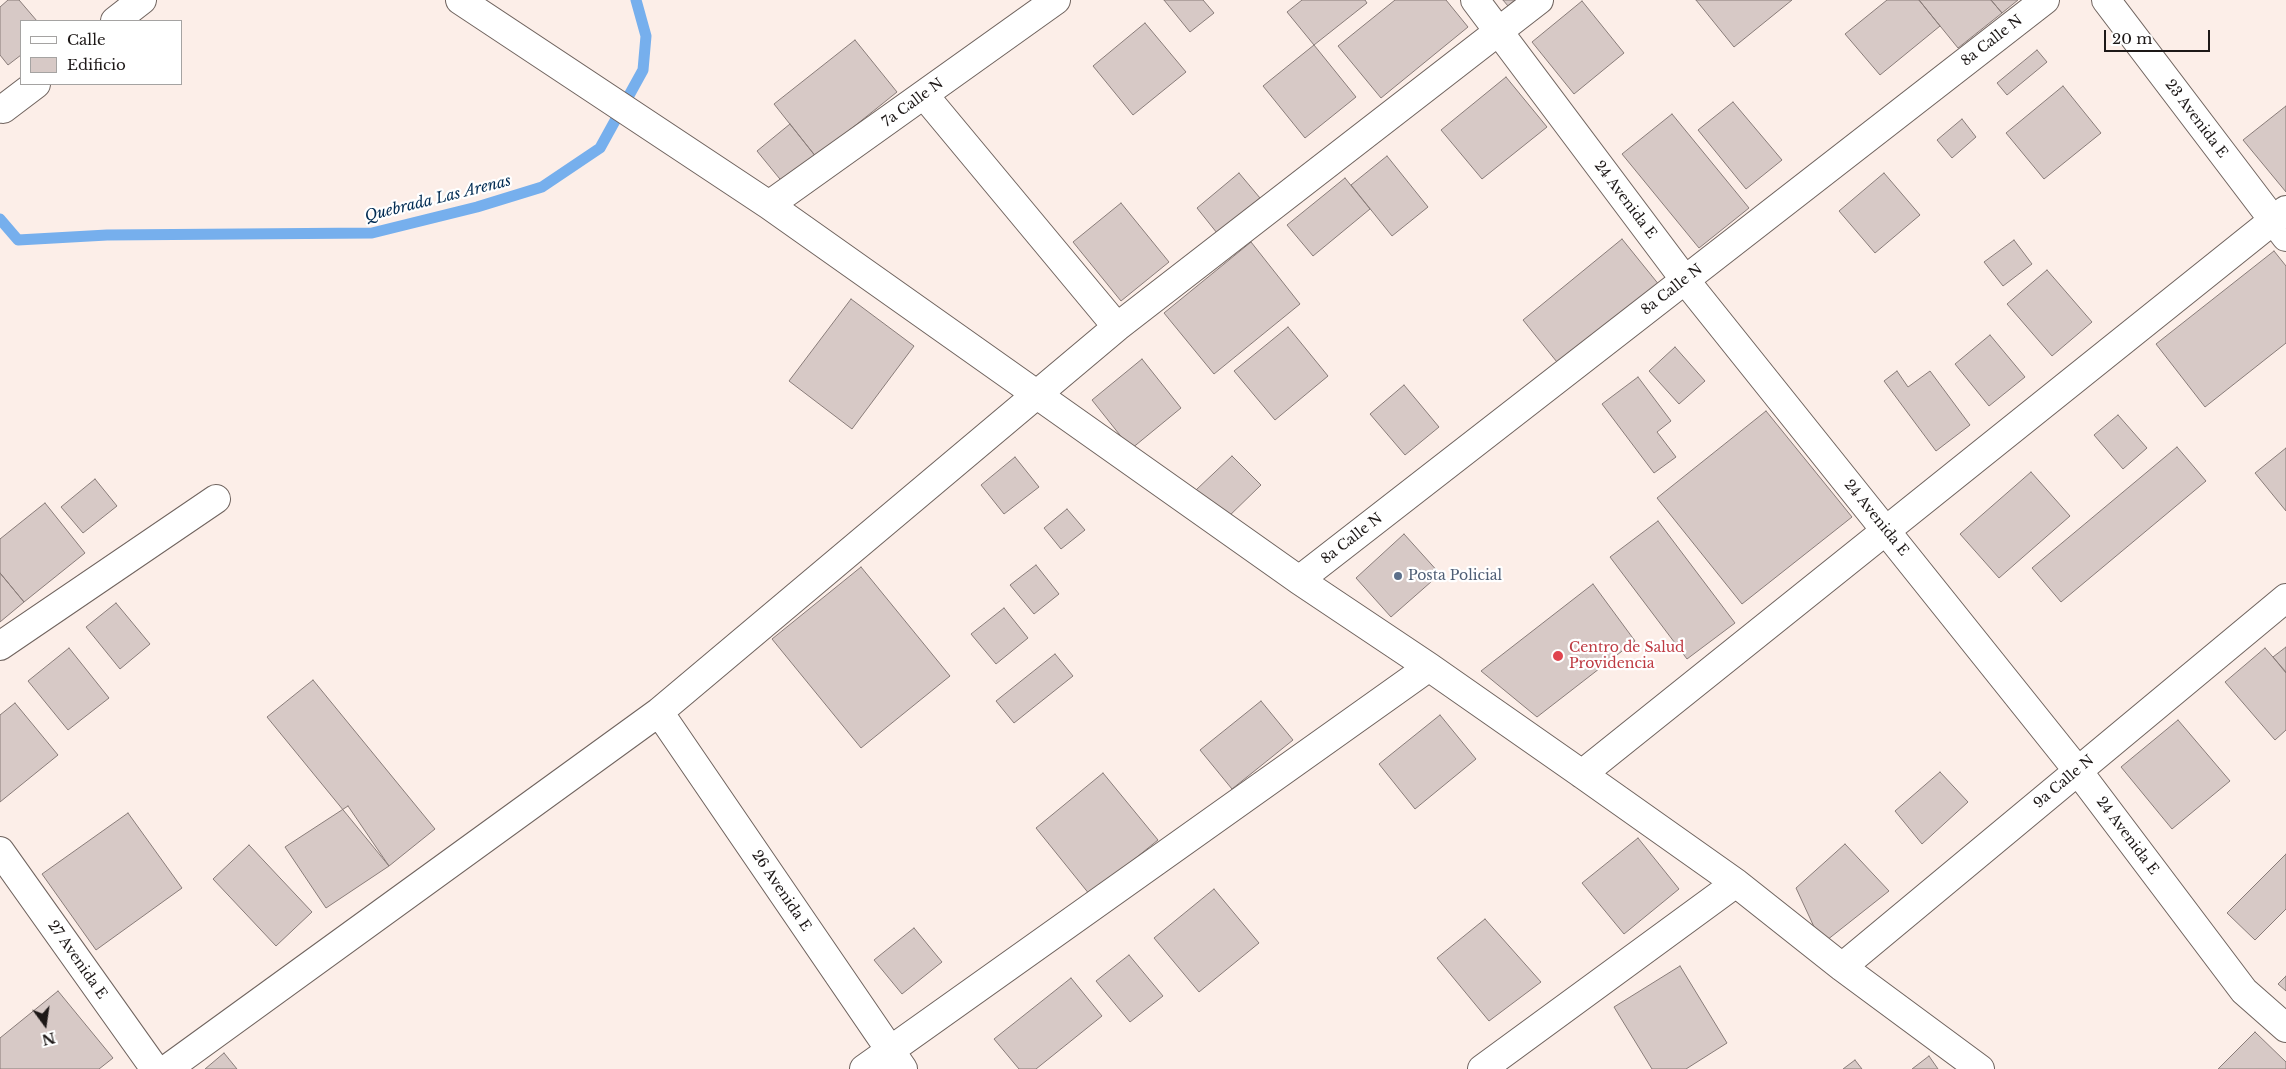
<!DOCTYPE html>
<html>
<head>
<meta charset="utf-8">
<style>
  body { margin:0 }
  #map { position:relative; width:2286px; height:1069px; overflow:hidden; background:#fceee8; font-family:"Libre Baskerville",serif }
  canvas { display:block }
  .legend { position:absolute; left:20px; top:20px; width:162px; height:65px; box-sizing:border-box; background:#fff; border:1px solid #a5a3a2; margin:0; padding:6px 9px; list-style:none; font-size:15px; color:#1d1817 }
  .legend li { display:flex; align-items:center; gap:10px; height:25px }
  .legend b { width:25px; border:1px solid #a5a3a2 }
  .north { position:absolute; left:20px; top:999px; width:50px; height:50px; -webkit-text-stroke:4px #fff; paint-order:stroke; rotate:166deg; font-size:14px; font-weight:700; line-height:20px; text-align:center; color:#1d1817 }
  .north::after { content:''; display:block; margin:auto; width:18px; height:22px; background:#1d1817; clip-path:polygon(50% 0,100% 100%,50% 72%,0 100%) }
  .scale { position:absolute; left:2104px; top:30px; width:106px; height:22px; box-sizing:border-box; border:2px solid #1d1817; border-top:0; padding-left:6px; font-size:15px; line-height:18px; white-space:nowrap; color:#1d1817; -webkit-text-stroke:4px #fff; paint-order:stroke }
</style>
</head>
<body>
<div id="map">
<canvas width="2286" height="1069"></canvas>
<ul class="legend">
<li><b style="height:6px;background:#fff"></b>Calle</li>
<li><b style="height:14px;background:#d7c9c6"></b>Edificio</li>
</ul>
<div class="north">N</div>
<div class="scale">20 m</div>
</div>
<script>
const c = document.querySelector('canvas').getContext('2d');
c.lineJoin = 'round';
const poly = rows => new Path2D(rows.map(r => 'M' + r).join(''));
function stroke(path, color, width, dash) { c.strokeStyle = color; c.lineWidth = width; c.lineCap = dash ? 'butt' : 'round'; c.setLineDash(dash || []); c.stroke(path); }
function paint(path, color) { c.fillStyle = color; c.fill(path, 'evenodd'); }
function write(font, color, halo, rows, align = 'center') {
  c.font = font + ' "Libre Baskerville",serif'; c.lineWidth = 4.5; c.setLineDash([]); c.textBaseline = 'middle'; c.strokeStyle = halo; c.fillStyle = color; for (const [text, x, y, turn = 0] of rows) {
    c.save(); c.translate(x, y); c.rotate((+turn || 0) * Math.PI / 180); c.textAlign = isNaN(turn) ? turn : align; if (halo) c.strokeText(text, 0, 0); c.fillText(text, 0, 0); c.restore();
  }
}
const stream = poly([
  [0,219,18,240,107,235,372,233,477,207,542,187,600,148,643,70,646,36,636,0]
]);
const building = poly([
  [8,0,19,0,37,21,21,21,21,55,8,65,0,55,0,7,8,0],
  [1164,0,1203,0,1214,13,1190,32,1164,0],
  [1302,0,1365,0,1367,3,1314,45,1287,12,1302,0],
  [1395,0,1446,0,1468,27,1381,98,1338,46,1395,0],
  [1503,0,1515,0,1508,6,1503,0],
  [1696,0,1792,0,1734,47,1696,0],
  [1887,0,1919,0,1940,26,1880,75,1845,34,1887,0],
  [1919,0,1991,0,2002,13,1958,48,1919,0],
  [1991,0,2018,0,2002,13,1991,0],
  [1582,1,1624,53,1574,94,1532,42,1582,1],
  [1145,23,1186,72,1133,115,1093,66,1145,23],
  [855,40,897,92,816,157,774,104,855,40],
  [1314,45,1356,97,1305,138,1263,86,1314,45],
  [2037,50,2047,62,2007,95,1997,83,2037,50],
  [1506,77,1547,127,1482,179,1441,130,1506,77],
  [2063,86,2101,133,2044,179,2006,133,2063,86],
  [1733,102,1782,160,1746,189,1698,130,1733,102],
  [2286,106,2286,192,2243,140,2286,106],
  [1672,114,1749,208,1699,248,1622,154,1672,114],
  [1962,119,1976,137,1952,158,1937,140,1962,119],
  [790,124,817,158,784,184,757,151,790,124],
  [1387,156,1428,207,1392,236,1351,185,1387,156],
  [1239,173,1260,198,1217,233,1197,208,1239,173],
  [1884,173,1920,215,1875,253,1839,211,1884,173],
  [1345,178,1370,209,1313,256,1287,225,1345,178],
  [1121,203,1169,262,1121,301,1073,242,1121,203],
  [1622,239,1660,286,1561,367,1523,320,1622,239],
  [2014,240,2032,264,2003,286,1984,262,2014,240],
  [1251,242,1300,304,1214,374,1164,313,1251,242],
  [2274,251,2286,266,2286,343,2205,407,2156,344,2274,251],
  [2047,270,2092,322,2052,356,2007,304,2047,270],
  [851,299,914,346,852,429,789,381,851,299],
  [1288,327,1328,376,1275,420,1234,371,1288,327],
  [1990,335,2025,377,1989,406,1955,364,1990,335],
  [1675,347,1705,381,1679,404,1649,371,1675,347],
  [1142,359,1181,408,1131,449,1092,400,1142,359],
  [1897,371,1908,387,1930,371,1970,425,1936,451,1884,381,1897,371],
  [1638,377,1671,421,1657,432,1676,457,1654,473,1602,404,1638,377],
  [1404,385,1439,427,1405,455,1370,414,1404,385],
  [1766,411,1852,517,1742,604,1657,498,1766,411],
  [2118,415,2147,448,2123,469,2094,435,2118,415],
  [2177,447,2206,481,2061,602,2032,568,2177,447],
  [2286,448,2286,511,2255,473,2286,448],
  [1232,456,1261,485,1225,520,1196,490,1232,456],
  [1015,457,1039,487,1004,514,981,485,1015,457],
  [2031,472,2070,516,1999,578,1960,534,2031,472],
  [95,479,117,506,83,533,61,507,95,479],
  [45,503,85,553,24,602,0,573,0,539,45,503],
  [1067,509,1085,530,1061,549,1044,528,1067,509],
  [1658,521,1735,623,1687,659,1610,557,1658,521],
  [1404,534,1440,574,1391,617,1356,578,1404,534],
  [1036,565,1059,594,1034,614,1010,585,1036,565],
  [861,567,950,676,861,748,772,639,861,567],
  [0,573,24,602,0,622,0,573],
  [1593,584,1635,641,1537,717,1481,671,1593,584],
  [116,603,150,644,120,669,86,627,116,603],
  [1004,608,1028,638,996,664,971,634,1004,608],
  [2286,647,2286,673,2273,657,2286,647],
  [69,648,109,698,68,730,28,681,69,648],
  [2265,648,2286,672,2286,730,2275,740,2225,682,2265,648],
  [1055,654,1073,676,1014,723,996,701,1055,654],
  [313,680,435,829,389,866,267,717,313,680],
  [1261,701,1293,740,1232,789,1200,750,1261,701],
  [15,703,58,755,0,802,0,715,15,703],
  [1440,715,1476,759,1415,809,1379,764,1440,715],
  [2178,720,2230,781,2172,829,2121,767,2178,720],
  [1940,772,1968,802,1922,844,1895,811,1940,772],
  [1103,773,1158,840,1090,895,1036,828,1103,773],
  [348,806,389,866,326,908,285,847,348,806],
  [128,813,182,888,96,950,42,874,128,813],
  [1638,838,1679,889,1624,934,1582,883,1638,838],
  [1845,844,1889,891,1822,944,1796,888,1845,844],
  [249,845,312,912,276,946,213,879,249,845],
  [2286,854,2286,909,2255,940,2227,913,2286,854],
  [1214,889,1259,943,1199,992,1154,938,1214,889],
  [1485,919,1541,982,1489,1021,1437,958,1485,919],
  [914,928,942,962,902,994,874,960,914,928],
  [1129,955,1163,996,1130,1022,1096,981,1129,955],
  [1680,966,1727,1043,1686,1069,1652,1069,1614,1007,1680,966],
  [2286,976,2286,991,2278,984,2286,976],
  [1071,978,1102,1016,1036,1069,1019,1069,994,1039,1071,978],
  [58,991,113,1058,99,1069,0,1069,0,1038,58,991],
  [2255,1032,2286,1062,2286,1069,2218,1069,2255,1032],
  [224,1053,237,1069,205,1069,224,1053],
  [1929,1056,1938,1069,1912,1069,1929,1056],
  [1855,1060,1862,1069,1843,1069,1855,1060]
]);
const minor = poly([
  [460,0,769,205,1299,580,1429,667,1582,774,1736,883,1842,967,1980,1069],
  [1475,0,1685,280,2078,771,2244,991,2286,1028],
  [2106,0,2286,237],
  [115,21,142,0],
  [924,95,1117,327],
  [3,109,36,84],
  [769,205,1056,0],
  [1299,580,2045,0],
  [0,646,216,499],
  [659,712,903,1069],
  [1582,774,2286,210],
  [0,851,155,1069],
  [1842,967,2286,598],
  [167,1069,659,712,1117,327,1539,0],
  [864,1069,1429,667],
  [1482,1069,1736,883]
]);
const markers = [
  [1398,576,5,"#5c6f8a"],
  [1558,656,6,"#e0444e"]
];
const streetNames = [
  ["8a Calle N",1992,41,-38],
  ["7a Calle N",913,103,-36],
  ["23 Avenida E",2196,119,53],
  ["24 Avenida E",1625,200,53],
  ["8a Calle N",1672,290,-38],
  ["24 Avenida E",1876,518,51],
  ["8a Calle N",1352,539,-38],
  ["9a Calle N",2064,782,-40],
  ["24 Avenida E",2127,836,53],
  ["26 Avenida E",781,891,56],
  ["27 Avenida E",77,960,55]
];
const serviceNames = [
  ["Posta Policial",1408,576]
];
const healthNames = [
  ["Centro de Salud",1569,648],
  ["Providencia",1569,664]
];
const waterNames = [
  ["Quebrada Las Arenas",438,199,-14]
];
stroke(stream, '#76afed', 11);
paint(building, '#d7c9c6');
stroke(building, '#897c79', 1);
stroke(minor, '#6f635e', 30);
stroke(minor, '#fff', 28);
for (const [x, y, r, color] of markers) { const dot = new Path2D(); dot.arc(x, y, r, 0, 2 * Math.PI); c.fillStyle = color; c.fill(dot); stroke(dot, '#fff', 2); }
write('14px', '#1d1817', '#fff', streetNames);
write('14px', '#4e5e75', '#fff', serviceNames, 'left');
write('14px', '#be3a42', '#fff', healthNames, 'left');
write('italic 15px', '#022c53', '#fff', waterNames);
</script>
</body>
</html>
